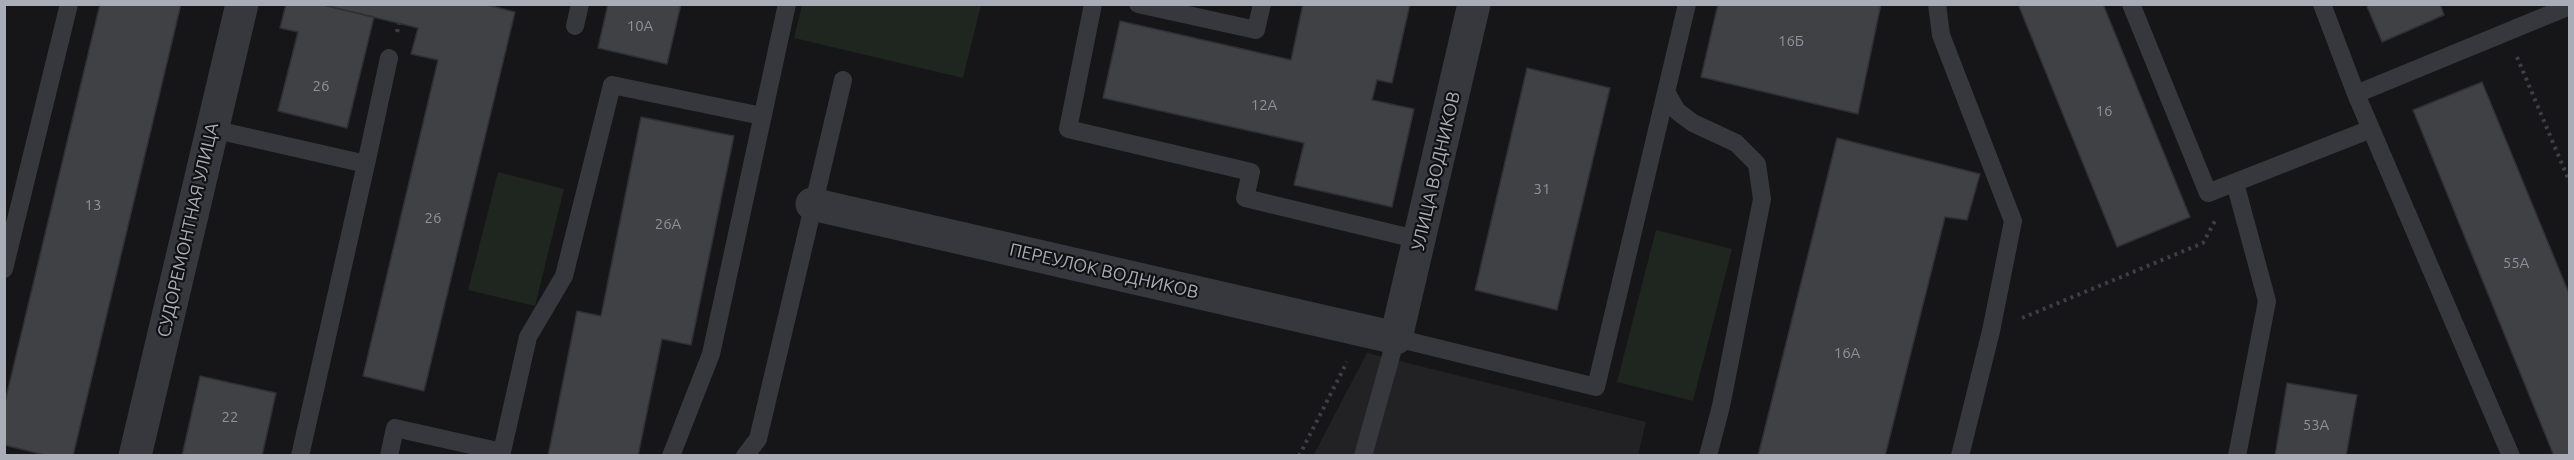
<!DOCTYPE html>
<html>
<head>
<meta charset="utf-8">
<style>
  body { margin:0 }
  #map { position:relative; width:2574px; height:460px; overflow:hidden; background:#161618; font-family:Ubuntu,sans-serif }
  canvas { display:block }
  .frame { position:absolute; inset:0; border:6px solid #a8adb8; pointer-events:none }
</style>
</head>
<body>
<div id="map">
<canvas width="2574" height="460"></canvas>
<div class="frame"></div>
</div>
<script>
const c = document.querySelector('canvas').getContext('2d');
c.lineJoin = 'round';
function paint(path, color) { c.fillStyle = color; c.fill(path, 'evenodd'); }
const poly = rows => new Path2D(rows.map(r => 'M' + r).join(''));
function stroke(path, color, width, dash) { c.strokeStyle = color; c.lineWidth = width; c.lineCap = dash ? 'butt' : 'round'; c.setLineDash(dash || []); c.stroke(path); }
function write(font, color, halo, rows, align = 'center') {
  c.font = font + ' Ubuntu,sans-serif'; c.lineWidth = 4.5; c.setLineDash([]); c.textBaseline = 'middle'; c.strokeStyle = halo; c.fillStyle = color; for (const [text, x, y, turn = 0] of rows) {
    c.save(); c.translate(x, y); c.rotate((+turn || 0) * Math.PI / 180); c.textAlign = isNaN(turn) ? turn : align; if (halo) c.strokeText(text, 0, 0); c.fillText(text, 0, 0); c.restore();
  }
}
const built = poly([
  [1367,353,1646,422,1638,455,1313,456]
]);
const green = poly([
  [802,5,802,4,981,5,963,78,794,38],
  [498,172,564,189,535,306,468,290],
  [1656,230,1732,249,1693,401,1617,382]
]);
const building = poly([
  [100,4,181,4,73,456,49,456,4,445,4,406,100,4],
  [286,4,319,4,374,17,347,128,278,111,298,32,280,28,286,4],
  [319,4,484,4,515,12,424,391,363,376,438,60,411,54,418,28,319,4],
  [608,4,681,4,667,64,598,48,608,4],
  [1303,4,1410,4,1392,83,1377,80,1372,100,1414,109,1392,207,1294,185,1304,143,1103,98,1120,21,1291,60,1303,4],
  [1718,4,1881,4,1858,114,1701,77,1718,4],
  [2018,4,2103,4,2190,217,2117,247,2018,4],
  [2366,4,2440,4,2444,15,2382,42,2366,4],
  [1527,68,1610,88,1557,310,1475,290,1527,68],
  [2482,82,2570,296,2570,456,2554,456,2413,110,2482,82],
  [641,117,734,136,691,345,662,339,638,456,548,456,577,311,601,316,641,117],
  [1837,138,1980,174,1967,220,1945,217,1885,456,1758,456,1837,138],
  [200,376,276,393,262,456,182,456,200,376],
  [2287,383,2357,395,2346,456,2275,456,2287,383]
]);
const path = poly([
  [397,32,399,24],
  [2517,57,2570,183],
  [2022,318,2203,243,2216,219],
  [1299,456,1347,362]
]);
const service = poly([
  [1093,4,1068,129,1251,172,1245,198,1420,240],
  [1138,4,1256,30,1262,4],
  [1937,4,1941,35,2013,221,1991,331,1960,456],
  [2131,4,2208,193,2371,129],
  [2322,4,2356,94],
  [575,26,580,4],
  [1667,93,1677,111,1693,123,1736,143,1757,164,1762,199,1721,406,1708,456],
  [212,129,366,164,300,456],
  [366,164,389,58],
  [2235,183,2267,301,2237,456],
  [4,269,69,4],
  [389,456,395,428,502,452],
  [501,456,528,337,564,276,612,85,762,116],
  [671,456,711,354,787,4],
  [745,456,758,439,843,80],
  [1363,456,1396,338,1596,387,1687,4],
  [2511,456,2356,94,2570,6]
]);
const minor = poly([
  [812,204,1396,338,1474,4],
  [135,456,242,4]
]);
const numberNames = [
  ["10А",640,26],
  ["16Б",1791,41],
  ["26",321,86],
  ["12А",1264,105],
  ["16",2104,111],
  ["31",1542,189],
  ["13",93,205],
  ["26",433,218],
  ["26А",668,224],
  ["55А",2516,263],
  ["16А",1847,353],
  ["22",230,417],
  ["53А",2316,425]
];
const streetNames = [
  ["УЛИЦА ВОДНИКОВ",1436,171,-77],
  ["СУДОРЕМОНТНАЯ УЛИЦА",188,230,-77],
  ["ПЕРЕУЛОК ВОДНИКОВ",1104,271,13]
];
paint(built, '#222225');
paint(green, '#1e261f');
paint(building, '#404145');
stroke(building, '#303034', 1.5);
stroke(path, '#3d3f44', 4, [3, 4.5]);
stroke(service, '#37383d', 18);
stroke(minor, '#37383d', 33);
write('15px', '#8e929b', null, numberNames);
write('18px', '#a8adb8', '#111113', streetNames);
</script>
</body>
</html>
